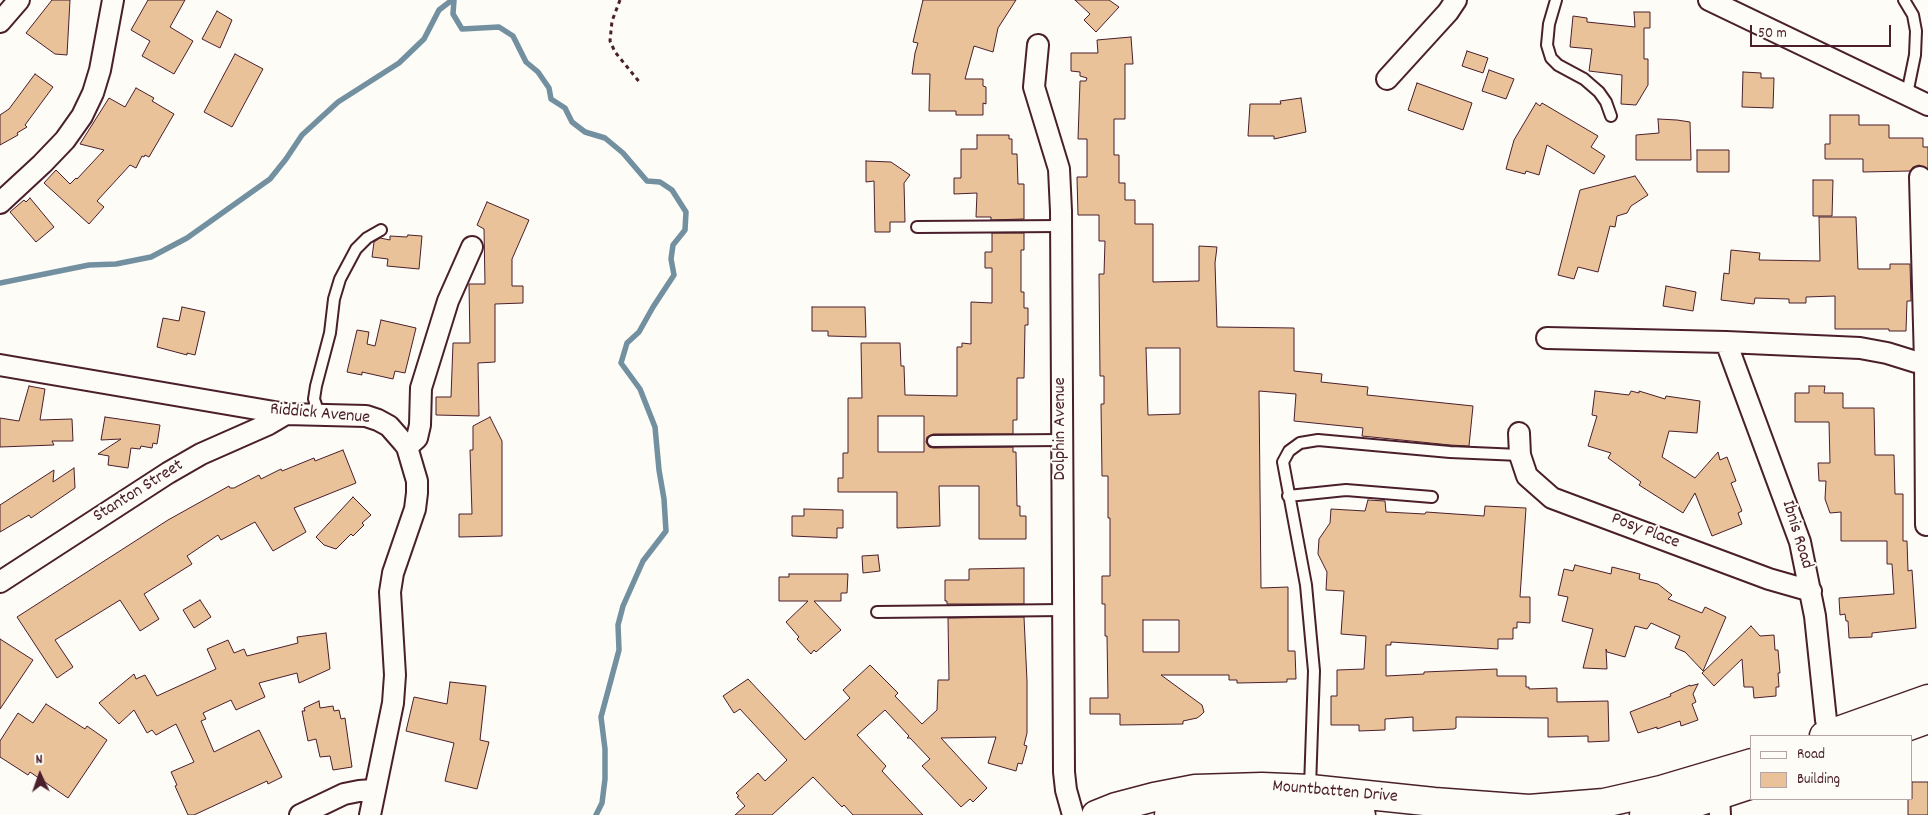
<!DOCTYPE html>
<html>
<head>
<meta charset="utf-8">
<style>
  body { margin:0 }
  #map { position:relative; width:1928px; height:815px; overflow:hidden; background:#fdfcf7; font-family:Dekko,sans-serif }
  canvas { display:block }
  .legend { position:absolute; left:1750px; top:735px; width:162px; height:65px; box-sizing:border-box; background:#fdfcf7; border:1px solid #b5a4a5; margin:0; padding:6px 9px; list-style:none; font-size:15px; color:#4a1f2b }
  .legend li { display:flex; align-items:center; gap:10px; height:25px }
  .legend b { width:25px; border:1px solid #b5a4a5 }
  .north { position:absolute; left:15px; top:750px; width:50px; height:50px; -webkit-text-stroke:4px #fdfcf7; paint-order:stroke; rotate:357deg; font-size:14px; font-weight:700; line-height:20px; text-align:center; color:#4a1f2b }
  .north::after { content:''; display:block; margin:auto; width:18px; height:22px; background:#4a1f2b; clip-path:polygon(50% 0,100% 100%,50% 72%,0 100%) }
  .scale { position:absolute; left:1750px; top:25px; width:141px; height:22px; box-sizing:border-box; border:2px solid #4a1f2b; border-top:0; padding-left:6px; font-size:15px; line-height:18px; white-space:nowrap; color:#4a1f2b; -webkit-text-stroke:4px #fdfcf7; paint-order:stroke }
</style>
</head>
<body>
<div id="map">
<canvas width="1928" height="815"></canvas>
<ul class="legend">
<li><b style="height:6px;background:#fdfcf7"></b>Road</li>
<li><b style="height:14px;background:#eac29a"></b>Building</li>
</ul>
<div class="north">N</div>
<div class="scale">50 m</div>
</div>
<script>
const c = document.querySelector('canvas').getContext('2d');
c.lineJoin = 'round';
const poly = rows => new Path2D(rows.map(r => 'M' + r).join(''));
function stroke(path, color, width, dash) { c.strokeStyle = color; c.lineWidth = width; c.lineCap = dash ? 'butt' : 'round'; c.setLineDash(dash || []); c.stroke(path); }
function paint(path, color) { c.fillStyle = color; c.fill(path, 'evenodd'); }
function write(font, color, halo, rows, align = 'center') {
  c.font = font + ' Dekko,sans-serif'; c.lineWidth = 4; c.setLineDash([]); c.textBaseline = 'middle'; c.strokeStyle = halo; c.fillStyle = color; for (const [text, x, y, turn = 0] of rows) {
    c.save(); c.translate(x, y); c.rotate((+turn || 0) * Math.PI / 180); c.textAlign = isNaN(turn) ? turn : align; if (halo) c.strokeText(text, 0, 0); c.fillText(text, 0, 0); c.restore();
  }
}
const stream = poly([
  [454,0,453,14,462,29,499,27,513,36,526,62,538,72,549,88,551,99,565,108,572,122,585,132,605,138,623,153,647,181,660,182,672,190,686,212,685,230,673,245,671,259,674,275,653,307,639,332,627,343,621,363,640,389,655,427,659,470,664,499,666,531,643,561,623,606,618,625,619,650,601,717,605,749,605,779,602,803,596,815],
  [0,283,89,265,116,264,151,257,187,238,270,179,286,159,302,135,338,102,399,63,424,39,439,10,452,0]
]);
const building = poly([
  [52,0,70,0,67,55,55,54,26,33,52,0],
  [148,0,185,0,170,27,193,41,174,74,142,56,150,41,131,30,148,0],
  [923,0,1016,0,998,28,993,52,974,46,965,79,983,79,983,86,986,87,986,104,983,103,983,115,956,115,956,111,929,111,930,74,912,74,915,53,918,43,913,42,923,0],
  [1075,0,1109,0,1119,7,1096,32,1084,20,1090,14,1075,0],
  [217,11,232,20,220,48,202,39,217,11],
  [1634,12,1650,12,1650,28,1644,28,1644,59,1648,59,1648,85,1636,105,1621,104,1622,75,1589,71,1592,49,1570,47,1573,16,1587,18,1587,22,1635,27,1634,12],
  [1131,37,1133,64,1125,64,1125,119,1114,119,1114,155,1119,155,1119,183,1125,183,1125,200,1135,200,1135,224,1153,224,1153,282,1199,281,1199,246,1217,247,1215,263,1217,327,1294,328,1294,371,1322,374,1321,382,1368,387,1367,395,1473,406,1469,446,1450,445,1362,436,1363,428,1294,421,1296,394,1259,391,1261,588,1288,587,1288,651,1295,651,1296,679,1287,679,1287,682,1237,683,1237,680,1229,680,1229,675,1161,675,1202,705,1204,712,1201,715,1197,718,1183,721,1183,724,1120,725,1120,714,1090,714,1090,698,1108,698,1107,636,1105,636,1105,604,1102,604,1102,576,1110,576,1110,518,1108,518,1108,476,1102,476,1101,404,1104,404,1104,376,1100,376,1099,274,1104,274,1105,241,1099,241,1099,215,1078,215,1077,177,1087,177,1087,139,1078,139,1080,81,1086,81,1087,78,1080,76,1080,72,1071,71,1071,53,1098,53,1097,40,1131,37],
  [1146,348,1180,348,1180,414,1148,415,1146,348],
  [1143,620,1179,620,1179,652,1143,652,1143,620],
  [1467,51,1488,58,1483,73,1462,66,1467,51],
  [235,54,263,69,232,127,204,112,235,54],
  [1489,70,1514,79,1506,99,1482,91,1489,70],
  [1743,72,1761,73,1761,78,1774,78,1773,108,1742,107,1743,72],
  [35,74,53,87,25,125,27,127,17,133,18,135,0,145,0,115,9,109,35,74],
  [1417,83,1472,103,1463,130,1408,110,1417,83],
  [136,88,154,98,152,101,174,114,149,157,145,155,144,157,142,156,136,168,130,165,97,201,104,207,89,224,44,183,56,170,70,184,76,178,77,179,104,150,80,144,109,98,125,107,136,88],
  [1301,98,1306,132,1274,139,1274,136,1248,136,1250,104,1281,104,1280,101,1301,98],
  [1536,103,1540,106,1542,103,1598,136,1591,147,1605,156,1594,174,1547,145,1539,175,1526,171,1525,174,1506,169,1514,140,1536,103],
  [1830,115,1859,115,1859,125,1889,125,1889,138,1923,138,1923,147,1928,147,1928,169,1919,165,1913,167,1910,171,1863,172,1863,159,1825,159,1825,144,1830,144,1830,115],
  [1658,119,1677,120,1690,122,1691,160,1636,160,1636,135,1659,133,1658,119],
  [977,135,1009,135,1009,139,1012,139,1012,154,1017,154,1018,184,1024,184,1024,219,991,220,991,217,976,217,977,193,954,194,954,178,961,178,961,149,977,149,977,135],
  [1697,150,1729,150,1729,172,1697,172,1697,150],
  [866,161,891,162,910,175,904,183,905,222,890,222,890,232,875,232,874,181,866,182,866,161],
  [1635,176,1648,195,1631,206,1627,213,1617,216,1615,227,1610,226,1598,272,1578,267,1574,279,1558,275,1580,190,1635,176],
  [1813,180,1833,180,1832,216,1813,216,1813,180],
  [30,198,54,227,36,242,10,212,24,200,26,202,30,198],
  [487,202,529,220,512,259,512,286,523,286,523,303,495,304,495,362,478,363,479,416,436,415,436,397,451,397,453,343,470,343,469,284,485,284,484,229,477,225,487,202],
  [1819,217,1856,217,1858,269,1890,269,1890,264,1910,264,1911,301,1907,301,1906,331,1889,331,1889,329,1835,329,1835,296,1806,297,1806,303,1789,303,1789,299,1755,298,1754,304,1721,300,1724,273,1729,274,1731,250,1760,253,1759,260,1820,261,1819,217],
  [992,233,1024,233,1024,250,1021,250,1021,292,1024,292,1024,308,1028,308,1028,325,1025,325,1024,378,1017,378,1017,420,1013,420,1013,434,933,434,927,437,926,442,929,447,933,448,1013,447,1013,452,1016,452,1017,506,1020,506,1020,516,1026,516,1026,539,979,539,979,486,939,486,940,526,897,528,897,492,838,492,838,478,843,478,843,453,848,453,848,398,862,398,861,343,900,343,901,366,904,366,905,395,957,396,957,347,962,347,962,343,971,344,971,302,992,303,992,268,985,268,985,252,992,252,992,233],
  [878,416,924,416,924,452,878,452,878,416],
  [408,235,422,236,419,269,387,266,388,259,372,257,374,242,380,238,390,240,390,236,407,237,408,235],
  [1666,286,1696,292,1693,311,1663,306,1666,286],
  [182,307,205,312,195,355,187,353,187,355,157,347,163,318,179,321,182,307],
  [812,307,865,307,866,337,828,336,828,331,812,331,812,307],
  [381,320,416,328,405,373,395,371,393,379,362,372,362,375,347,372,357,330,369,332,367,344,375,346,381,320],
  [29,386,45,389,40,420,72,419,73,441,52,441,54,445,0,447,0,418,19,421,29,386],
  [1809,386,1825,386,1824,393,1843,393,1843,408,1874,408,1875,455,1894,455,1895,494,1903,494,1903,541,1907,541,1908,571,1912,570,1916,628,1872,633,1872,637,1849,638,1848,621,1846,621,1845,614,1840,615,1839,598,1894,594,1892,564,1887,564,1887,541,1841,541,1841,512,1830,513,1825,499,1826,481,1819,481,1818,463,1830,463,1829,422,1795,422,1795,393,1809,393,1809,386],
  [1595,391,1629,395,1631,391,1639,393,1639,391,1665,399,1666,396,1700,401,1697,433,1669,431,1662,457,1695,478,1718,452,1720,460,1727,457,1736,481,1731,483,1742,511,1738,513,1742,524,1712,536,1695,493,1683,513,1639,485,1641,482,1608,458,1611,453,1588,446,1597,416,1592,415,1595,391],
  [105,417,160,425,157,444,153,443,152,448,141,446,140,449,131,448,128,468,108,465,109,456,98,454,121,439,101,440,105,417],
  [490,417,502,441,502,536,459,537,459,514,472,514,470,450,473,450,473,426,490,417],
  [343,450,356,483,294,508,306,532,273,551,255,522,221,540,218,535,187,556,192,564,144,594,159,619,140,631,120,600,55,640,73,667,57,678,17,617,168,520,229,486,230,488,234,488,259,475,261,479,281,469,282,471,314,458,315,461,343,450],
  [74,468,75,488,31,518,29,515,0,532,0,505,54,470,53,482,74,468],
  [353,497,371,515,362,523,364,525,353,536,351,534,336,549,324,545,316,537,353,497],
  [1368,500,1385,501,1386,512,1425,514,1426,512,1484,516,1485,506,1526,508,1520,597,1530,597,1530,623,1517,622,1517,628,1513,628,1513,639,1498,639,1498,649,1391,642,1391,645,1386,645,1386,676,1424,674,1424,672,1497,669,1497,676,1526,676,1526,687,1529,687,1529,689,1557,688,1557,702,1608,701,1609,741,1588,742,1588,736,1548,737,1548,718,1456,717,1456,728,1454,729,1413,731,1413,717,1385,719,1385,730,1359,731,1359,725,1331,725,1331,696,1337,696,1337,670,1364,669,1366,636,1341,634,1344,591,1326,590,1327,572,1318,554,1319,539,1330,523,1331,509,1365,511,1368,500],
  [804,509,843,510,843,528,837,528,837,538,792,536,792,516,804,516,804,509],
  [878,555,880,571,863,573,862,556,878,555],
  [1575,565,1611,574,1612,567,1640,574,1639,579,1658,584,1672,595,1668,599,1702,613,1705,607,1726,617,1703,671,1685,652,1675,648,1680,636,1651,623,1647,629,1635,626,1625,657,1607,652,1606,649,1607,669,1583,668,1593,629,1562,621,1568,597,1558,595,1564,569,1573,571,1575,565],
  [1024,568,1024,604,947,604,947,601,945,601,945,580,969,580,969,569,1024,568],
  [789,574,848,574,847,593,841,593,841,601,814,601,841,630,816,652,814,650,811,654,797,639,799,637,786,622,808,601,779,601,779,577,789,577,789,574],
  [200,600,211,617,194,628,183,610,200,600],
  [1024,617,1027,681,1027,733,1024,745,1027,746,1022,764,1018,763,1016,771,988,763,996,737,941,738,987,788,973,802,970,799,961,807,922,766,930,759,910,738,907,738,909,736,885,710,857,735,886,766,882,771,923,815,853,815,844,805,842,807,813,777,772,815,735,815,745,806,737,797,739,796,736,793,758,773,765,781,787,760,740,709,734,713,723,696,748,679,805,740,850,698,843,690,870,665,898,693,895,696,922,724,937,710,938,680,949,680,948,618,1024,617],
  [1751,626,1760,636,1774,635,1775,650,1778,650,1780,673,1778,673,1779,687,1776,687,1776,696,1754,698,1753,687,1744,687,1742,659,1714,686,1702,673,1751,626],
  [326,633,330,669,299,683,297,673,259,683,265,697,236,710,231,700,203,713,206,719,201,721,214,752,259,730,282,777,268,784,267,781,194,815,188,815,175,786,177,785,171,772,194,762,176,724,156,735,152,730,147,733,134,710,119,724,99,703,134,674,136,679,145,675,157,696,216,669,207,649,228,640,234,653,244,649,247,656,298,643,297,637,326,633],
  [0,639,33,660,0,709,0,639],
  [450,682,486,686,480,740,489,742,477,789,445,781,454,743,406,731,414,697,447,704,450,682],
  [1698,684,1693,694,1696,702,1692,704,1698,720,1681,726,1680,721,1657,729,1657,727,1638,733,1630,712,1671,696,1670,694,1690,685,1690,686,1698,684],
  [319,701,320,708,333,706,334,711,339,710,341,719,345,718,352,767,333,770,330,756,320,757,316,739,308,741,302,711,305,711,304,708,319,701],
  [46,704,85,729,87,726,107,740,68,798,30,772,28,775,0,757,0,741,18,713,33,723,46,704],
  [1912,782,1928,782,1928,815,1908,815,1908,799,1912,799,1912,782]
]);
const path = poly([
  [620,0,612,21,610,41,615,52,641,84]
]);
const lane = poly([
  [1556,0,1549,24,1547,45,1551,58,1558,65,1584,79,1599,92,1606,102,1611,116],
  [1904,0,1913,15,1916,31,1915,55,1907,94],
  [917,227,1061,226],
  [319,414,314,399,316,386,330,333,334,299,340,279,356,249,367,238,381,230],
  [933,441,1062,440],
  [1288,496,1346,490,1432,497],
  [877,612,1063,610],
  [1310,787,1314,671,1306,585,1283,462,1289,451,1300,443,1318,440,1450,452,1520,455]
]);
const street = poly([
  [1709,0,1928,105],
  [0,22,19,0],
  [1038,45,1034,87,1059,169,1061,211,1064,772,1066,790,1073,815],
  [1387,79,1448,12,1456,0],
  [1920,177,1925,362,1926,525],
  [0,203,42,164,65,140,82,116,93,93,100,70,113,0],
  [1547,338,1726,342,1860,348,1887,353,1916,362,1925,362],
  [1726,342,1800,542,1815,616,1826,720,1832,736],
  [0,365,286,414,366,416,378,420,389,426,403,442,407,447,417,481,417,493,415,509,393,573,390,592,395,675,393,703,370,815],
  [1519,433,1520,455,1527,476,1552,498,1769,579,1811,591],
  [407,447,417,438,420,425,421,388,448,301,472,247],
  [0,582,168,473,201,454,269,424,286,414],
  [1719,796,1720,815],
  [300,815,344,794,359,791,373,790]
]);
const secondary = poly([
  [1824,736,1928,699],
  [1881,736,1928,719],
  [1096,815,1116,807,1154,797,1195,789,1262,787,1310,789,1434,802,1529,809,1604,803,1661,790,1752,763],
  [1169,815,1221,807,1280,806,1361,815],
  [1644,815,1670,811,1752,784]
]);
const streetNames = [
  ["Riddick Avenue",320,415,5],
  ["Dolphin Avenue",1062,429,-90],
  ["Stanton Street",139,492,-32],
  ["Posy Place",1645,532,21],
  ["Ibnis Road",1796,535,73],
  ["Mountbatten Drive",1335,793,5]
];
stroke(stream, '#7390a0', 5.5);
paint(building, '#eac29a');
stroke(building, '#4a1f2b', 1);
stroke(lane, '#4a1f2b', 14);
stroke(street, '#4a1f2b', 24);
stroke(secondary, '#4a1f2b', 31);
stroke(path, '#4a1f2b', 3, [4, 4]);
stroke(lane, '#fdfcf7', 10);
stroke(street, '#fdfcf7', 20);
stroke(secondary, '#fdfcf7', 28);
write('18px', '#4a1f2b', '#fdfcf7', streetNames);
</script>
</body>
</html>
